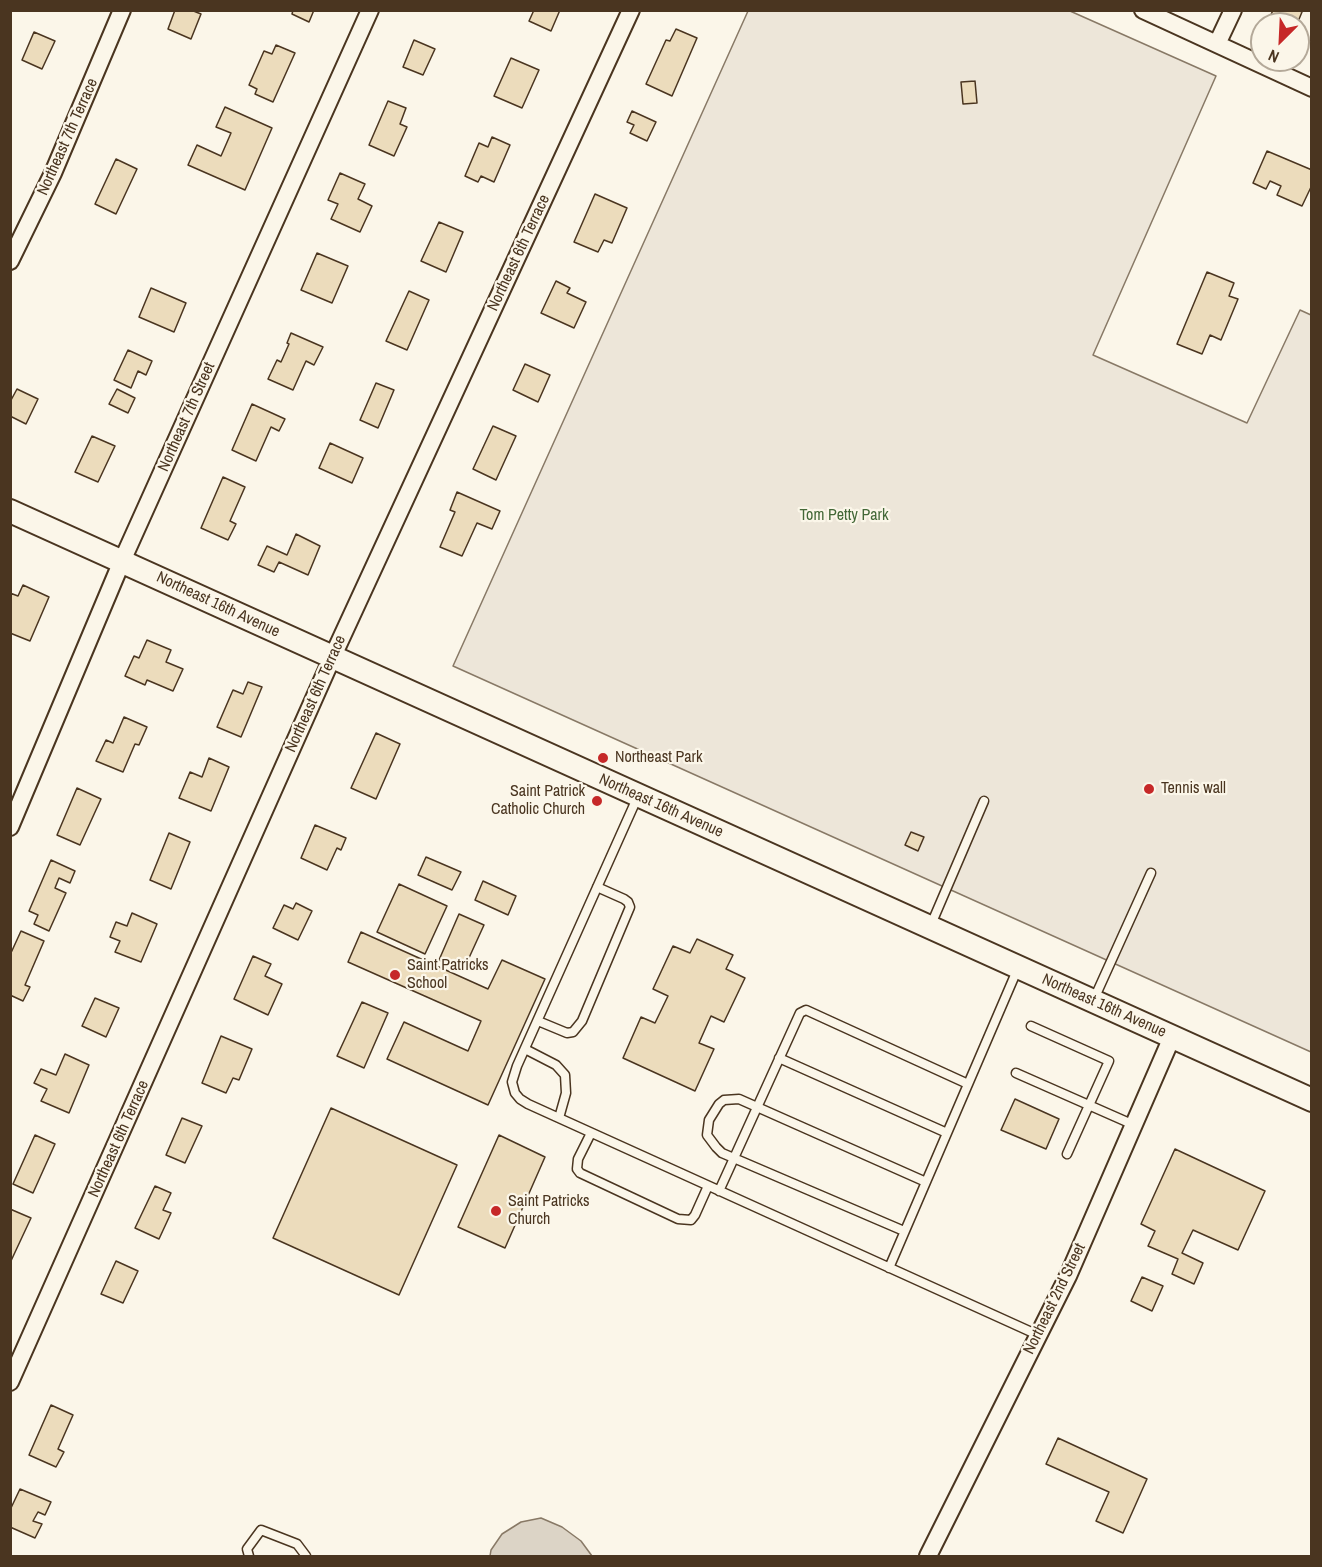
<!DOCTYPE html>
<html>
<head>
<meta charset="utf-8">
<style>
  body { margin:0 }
  #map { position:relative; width:1322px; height:1567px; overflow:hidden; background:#fbf6e9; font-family:"Archivo Narrow",sans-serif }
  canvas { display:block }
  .frame { position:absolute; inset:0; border:12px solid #4a3520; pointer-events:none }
  .north { position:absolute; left:1250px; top:12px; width:60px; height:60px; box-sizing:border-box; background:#fbf6e9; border:2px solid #b4a999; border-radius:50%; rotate:204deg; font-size:16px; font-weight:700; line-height:24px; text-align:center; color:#4a3520 }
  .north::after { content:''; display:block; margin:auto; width:21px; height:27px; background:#c62828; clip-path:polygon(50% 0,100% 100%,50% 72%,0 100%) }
</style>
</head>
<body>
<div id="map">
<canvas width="1322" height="1567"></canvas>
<div class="frame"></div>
<div class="north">N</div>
</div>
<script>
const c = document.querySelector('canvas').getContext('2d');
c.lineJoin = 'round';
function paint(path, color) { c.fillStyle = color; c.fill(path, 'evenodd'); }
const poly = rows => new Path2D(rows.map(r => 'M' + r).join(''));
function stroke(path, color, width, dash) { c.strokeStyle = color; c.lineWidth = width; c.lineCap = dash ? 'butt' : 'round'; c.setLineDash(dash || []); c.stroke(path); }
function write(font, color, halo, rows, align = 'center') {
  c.font = font + ' "Archivo Narrow",sans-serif'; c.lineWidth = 4.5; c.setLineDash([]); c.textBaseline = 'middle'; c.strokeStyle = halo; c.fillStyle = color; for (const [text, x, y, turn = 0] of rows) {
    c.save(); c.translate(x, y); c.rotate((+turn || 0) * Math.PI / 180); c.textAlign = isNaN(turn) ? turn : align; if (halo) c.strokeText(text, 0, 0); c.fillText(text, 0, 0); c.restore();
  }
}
const green = poly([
  [748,11,1070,11,1216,76,1093,355,1247,423,1300,310,1311,315,1311,1052,453,666,748,11]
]);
const water = poly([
  [541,1518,562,1527,581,1541,592,1556,490,1556,491,1550,502,1534,521,1522,541,1518]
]);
const building = poly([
  [175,10,191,10,201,14,191,39,168,29,175,10],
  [293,10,314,10,309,22,292,14,293,10],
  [534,10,560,10,551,31,529,21,534,10],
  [1273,10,1298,10,1302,12,1297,24,1267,24,1273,10],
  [676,29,697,38,672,96,646,84,666,40,670,41,676,29],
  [34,32,55,41,42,69,22,60,34,32],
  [414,40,435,49,423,75,403,67,414,40],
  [276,45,295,53,273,102,255,94,257,89,249,85,264,51,272,54,276,45],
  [511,58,539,70,522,108,494,96,511,58],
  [975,81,977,103,963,104,961,82,975,81],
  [388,101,406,108,400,124,407,127,394,156,369,145,388,101],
  [225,107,272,128,245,190,188,165,197,145,221,156,231,133,216,127,225,107],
  [632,111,656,122,647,141,630,133,634,125,627,122,632,111],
  [492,137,510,145,494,182,481,176,478,182,465,176,479,143,488,147,492,137],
  [1267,151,1312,170,1312,185,1302,206,1277,195,1281,186,1270,181,1266,189,1253,183,1267,151],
  [116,159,137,169,116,214,95,204,116,159],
  [340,173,365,184,358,199,372,206,360,232,331,219,338,204,328,200,340,173],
  [595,194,627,208,612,243,604,240,598,252,574,242,595,194],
  [439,222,463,232,446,272,421,261,439,222],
  [317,253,348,266,332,303,301,290,317,253],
  [1207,272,1234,283,1229,296,1238,299,1221,340,1210,335,1202,354,1177,344,1207,272],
  [556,281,570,288,567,293,586,302,574,328,541,313,556,281],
  [151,288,186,303,174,332,139,317,151,288],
  [409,291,429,300,407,350,386,341,409,291],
  [291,333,323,347,314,365,306,361,293,390,268,379,277,360,281,362,289,344,287,343,291,333],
  [128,350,152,361,146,375,138,371,131,388,114,380,128,350],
  [525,364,550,375,538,402,513,390,525,364],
  [376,383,394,390,378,428,360,420,376,383],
  [17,389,38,399,26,424,10,416,10,402,17,389],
  [117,389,135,398,128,413,109,404,117,389],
  [252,404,285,419,279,431,271,427,256,461,232,450,252,404],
  [493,426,516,436,496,480,473,469,493,426],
  [92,436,115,446,98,482,75,472,92,436],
  [330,443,363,458,352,483,319,468,330,443],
  [223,477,245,487,230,521,236,524,228,540,201,528,223,477],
  [457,492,500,511,492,529,477,523,462,556,440,547,455,512,450,510,457,492],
  [296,534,320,546,308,575,279,562,274,572,258,565,267,546,287,555,296,534],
  [23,585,49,597,30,641,10,633,10,593,18,596,23,585],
  [147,640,171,650,166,662,183,669,173,691,147,680,145,685,125,676,134,656,139,658,147,640],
  [248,682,262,687,241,737,217,727,233,690,243,694,248,682],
  [124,717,147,727,139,745,135,744,123,772,96,761,106,740,113,743,124,717],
  [376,733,400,744,376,799,351,788,376,733],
  [209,758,229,767,211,811,179,798,190,772,202,777,209,758],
  [77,788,101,799,80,845,57,835,77,788],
  [315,825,346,838,341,850,337,848,327,870,301,858,315,825],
  [911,832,924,837,918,851,905,845,911,832],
  [169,833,190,842,171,889,150,880,169,833],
  [426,857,461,872,452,890,418,875,426,857],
  [51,860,75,871,70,883,59,878,55,888,66,893,49,931,34,924,38,915,29,911,51,860],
  [483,881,516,896,508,915,475,900,483,881],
  [399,884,447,906,425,954,377,932,399,884],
  [296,903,312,911,298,940,273,928,284,905,293,909,296,903],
  [132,913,157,924,141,962,115,952,120,941,110,937,116,922,127,926,132,913],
  [459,914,484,925,463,971,439,960,459,914],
  [21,931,44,941,25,985,30,987,23,1001,10,995,10,955,21,931],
  [361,932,488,989,502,960,545,979,488,1105,387,1059,404,1022,468,1051,481,1021,348,962,361,932],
  [697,939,733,955,726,969,745,978,724,1022,711,1016,699,1043,714,1049,695,1091,623,1058,641,1017,655,1023,668,996,653,989,673,946,690,953,697,939],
  [253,956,271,964,265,976,282,984,268,1015,234,999,253,956],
  [95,998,119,1008,106,1037,82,1026,95,998],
  [362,1002,388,1013,364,1068,337,1056,362,1002],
  [221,1036,252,1049,239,1080,233,1078,226,1093,202,1083,221,1036],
  [65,1054,89,1065,69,1113,41,1101,47,1089,34,1083,41,1069,56,1075,65,1054],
  [1015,1099,1059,1119,1046,1149,1001,1130,1015,1099],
  [331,1108,457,1165,399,1295,273,1238,331,1108],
  [182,1118,202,1126,185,1163,166,1155,182,1118],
  [35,1135,55,1144,33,1193,13,1184,35,1135],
  [499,1135,545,1157,505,1248,458,1227,499,1135],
  [1175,1149,1265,1191,1238,1250,1193,1230,1182,1253,1203,1263,1194,1284,1172,1274,1178,1259,1148,1246,1155,1231,1141,1224,1175,1149],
  [155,1186,171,1193,163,1210,171,1213,159,1239,135,1228,155,1186],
  [10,1209,31,1218,10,1263,10,1209],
  [116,1261,138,1271,123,1303,101,1294,116,1261],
  [1142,1277,1163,1286,1152,1311,1131,1301,1142,1277],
  [51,1405,73,1415,58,1449,64,1452,56,1467,29,1455,51,1405],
  [1058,1438,1147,1479,1123,1533,1096,1521,1109,1492,1046,1464,1058,1438],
  [20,1489,51,1502,45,1515,38,1512,33,1521,42,1524,35,1538,10,1527,10,1510,20,1489]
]);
const lane = poly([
  [638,796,517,1066,512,1082,515,1093,520,1099,528,1104,1038,1335],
  [930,927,984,801],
  [1094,999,1151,873],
  [538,1021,567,1033,573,1032,582,1021,630,907,628,902,624,899,597,887],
  [1031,1026,1109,1061,1067,1154],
  [525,1049,556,1065,565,1075,566,1093,559,1118],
  [779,1058,947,1133],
  [1016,1073,1134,1125],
  [591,1133,578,1159,577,1169,580,1173,678,1219,691,1220,695,1215,708,1186],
  [719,1191,800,1013,806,1010,968,1084],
  [904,1231,722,1153,716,1147,707,1135,709,1120,719,1104,724,1100,739,1099,926,1182],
  [889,1268,1018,968],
  [249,1556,247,1549,261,1530,297,1544,306,1556]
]);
const street = poly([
  [1143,10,1312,88],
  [1217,44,1233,10],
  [10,261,53,173,122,10],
  [10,827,122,561,370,10],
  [10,1382,332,658,631,10],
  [928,1556,1068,1276,1172,1037]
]);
const secondary = poly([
  [10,511,1312,1100]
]);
const markers = [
  [603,758,6,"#c62828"],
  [1149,789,6,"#c62828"],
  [597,801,6,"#c62828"],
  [395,975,6,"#c62828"],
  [496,1211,6,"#c62828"]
];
const streetNames = [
  ["Northeast 7th Terrace",68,137,-66],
  ["Northeast 6th Terrace",519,253,-65],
  ["Northeast 7th Street",187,417,-66],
  ["Northeast 16th Avenue",218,605,25],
  ["Northeast 6th Terrace",316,694,-66],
  ["Northeast 16th Avenue",661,806,24],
  ["Northeast 16th Avenue",1104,1006,24],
  ["Northeast 6th Terrace",119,1139,-66],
  ["Northeast 2nd Street",1055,1299,-64]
];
const parkNames = [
  ["Tom Petty Park",844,516]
];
const poiNames = [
  ["Northeast Park",615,758],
  ["Tennis wall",1161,789],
  ["Saint Patrick",585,792,"right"],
  ["Catholic Church",585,810,"right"],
  ["Saint Patricks",407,966],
  ["School",407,984],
  ["Saint Patricks",508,1202],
  ["Church",508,1220]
];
paint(green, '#ede6d9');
stroke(green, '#887966', 1.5);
paint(water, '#dcd4c6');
stroke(water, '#887966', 1.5);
paint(building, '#ecdcbc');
stroke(building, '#4a3520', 1.5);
stroke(lane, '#4a3520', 11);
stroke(street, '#4a3520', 20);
stroke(secondary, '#4a3520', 26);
stroke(lane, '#fbf6e9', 8);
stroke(street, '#fbf6e9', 16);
stroke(secondary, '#fbf6e9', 22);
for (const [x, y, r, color] of markers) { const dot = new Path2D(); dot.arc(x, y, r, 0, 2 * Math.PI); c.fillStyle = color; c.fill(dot); stroke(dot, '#fbf6e9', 2); }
write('16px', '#4a3520', '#fbf6e9', streetNames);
write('16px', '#436837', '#fbf6e9', parkNames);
write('16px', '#4a3520', '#fbf6e9', poiNames, 'left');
</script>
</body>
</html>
